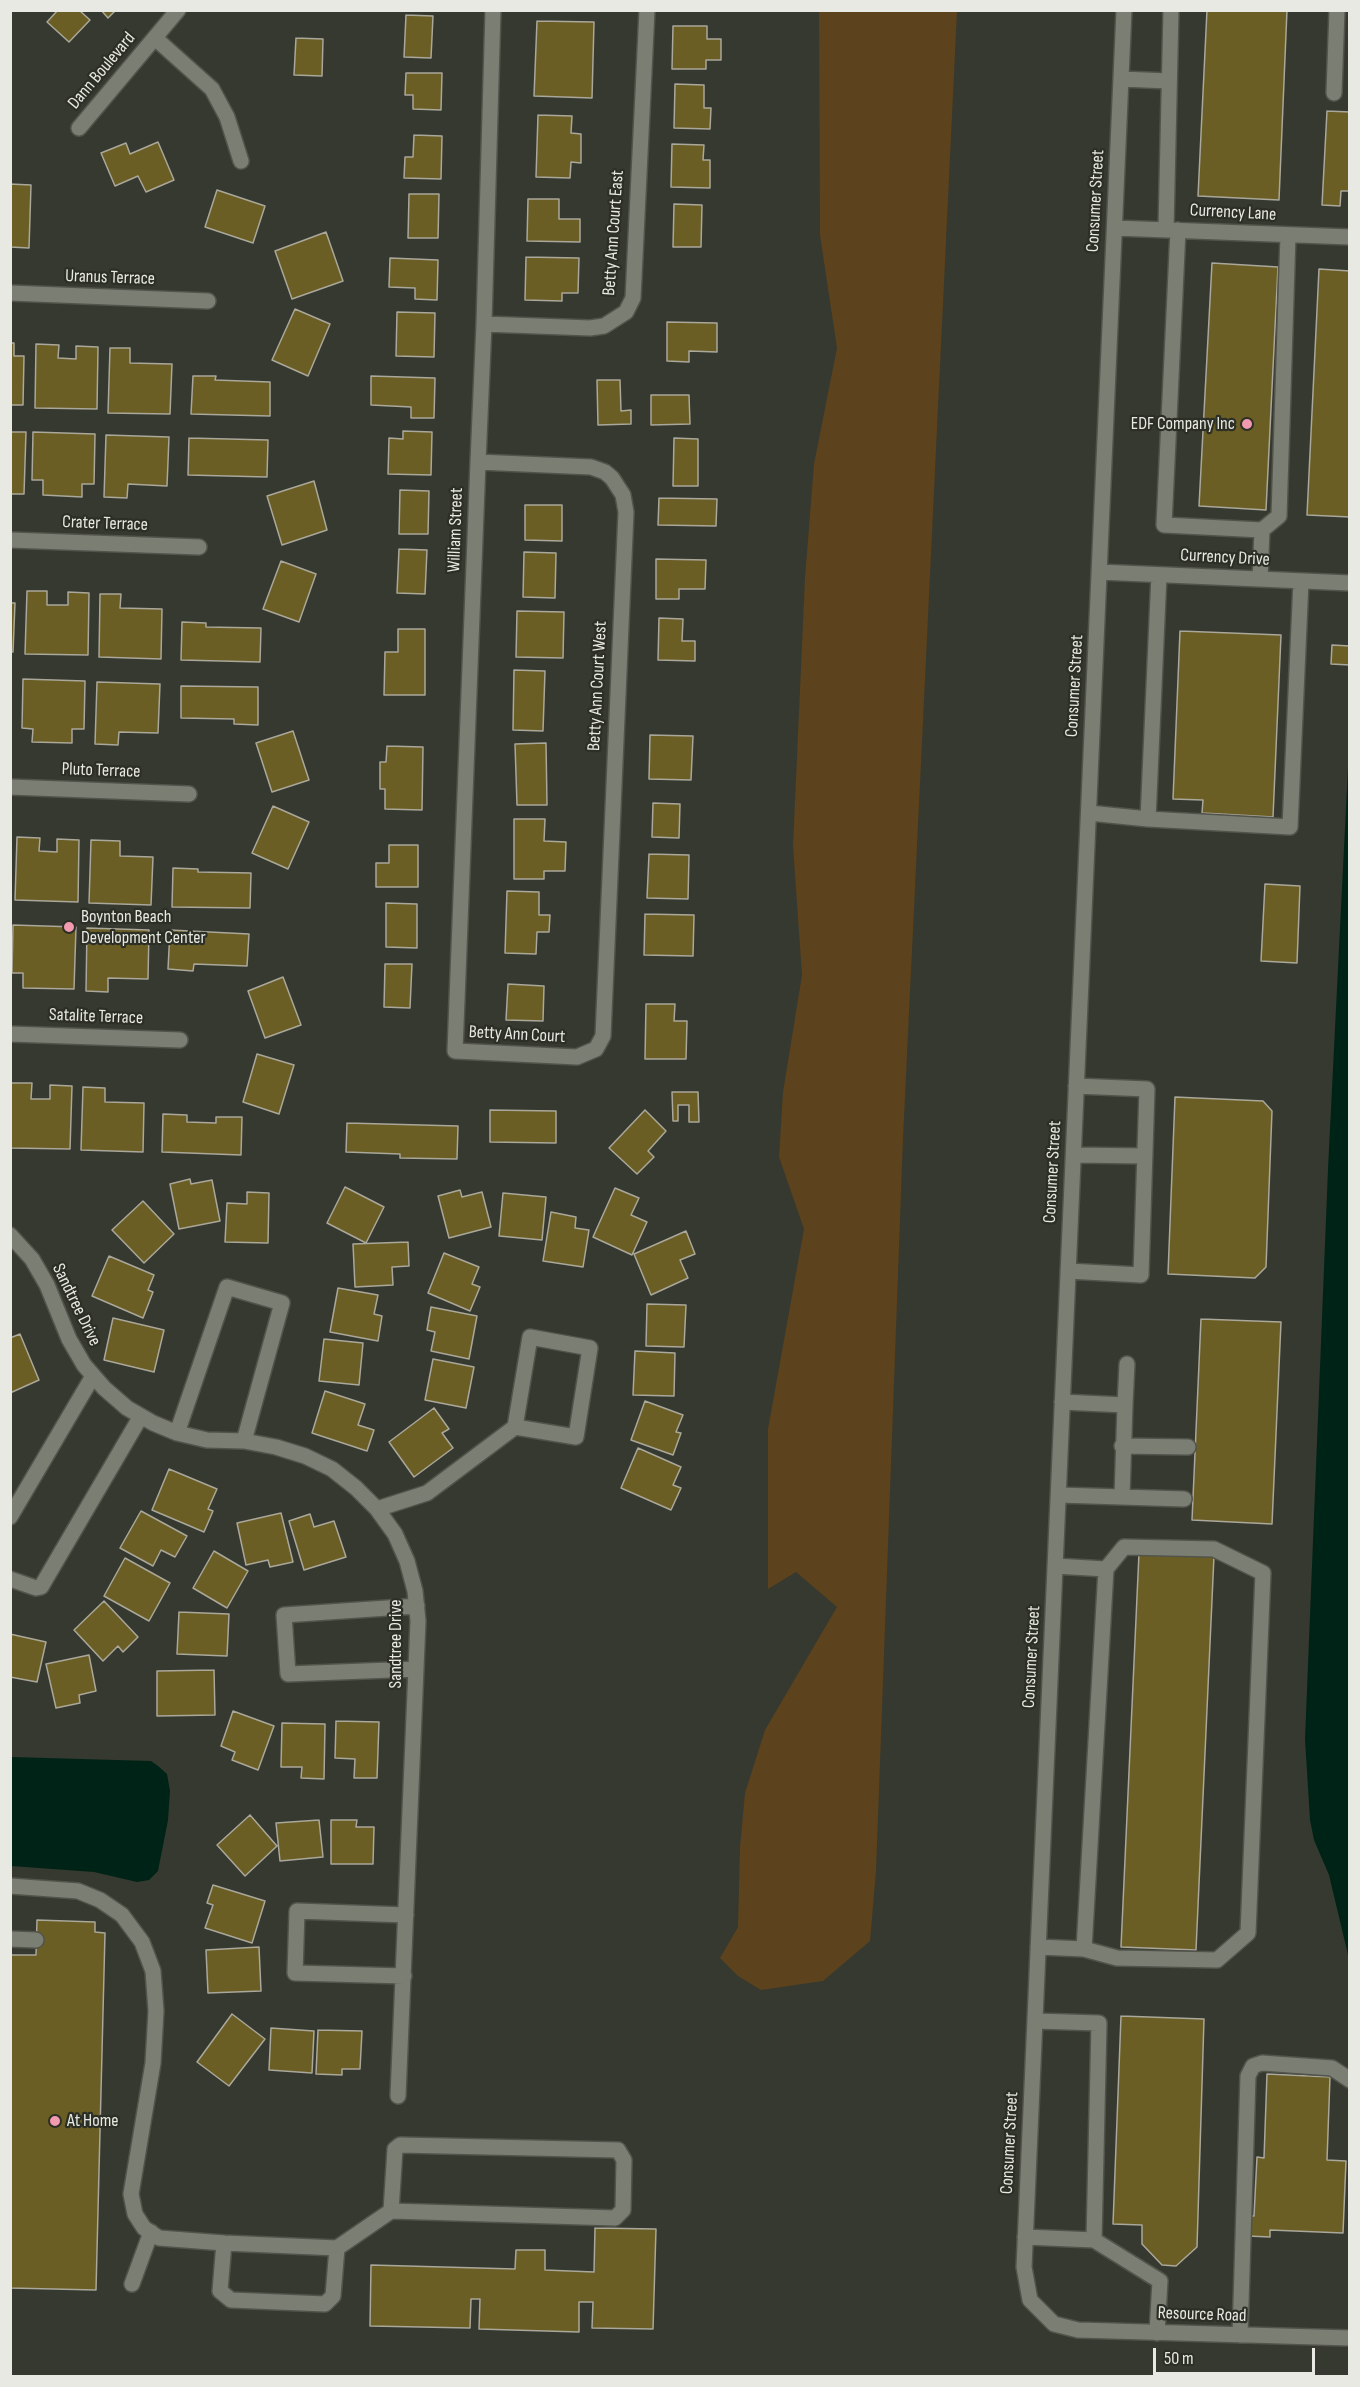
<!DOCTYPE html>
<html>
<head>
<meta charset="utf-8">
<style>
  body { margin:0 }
  #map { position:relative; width:1360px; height:2387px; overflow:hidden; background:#36392f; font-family:"Sofia Sans Condensed",sans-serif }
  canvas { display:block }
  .frame { position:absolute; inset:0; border:12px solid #e7e9e2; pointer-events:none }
  .scale { position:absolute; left:1153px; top:2348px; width:162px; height:27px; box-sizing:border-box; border:3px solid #e7e9e2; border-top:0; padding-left:8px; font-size:18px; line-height:21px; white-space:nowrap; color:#e7e9e2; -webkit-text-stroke:4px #2c2f25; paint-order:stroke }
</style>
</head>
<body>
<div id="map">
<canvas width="1360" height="2387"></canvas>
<div class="frame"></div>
<div class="scale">50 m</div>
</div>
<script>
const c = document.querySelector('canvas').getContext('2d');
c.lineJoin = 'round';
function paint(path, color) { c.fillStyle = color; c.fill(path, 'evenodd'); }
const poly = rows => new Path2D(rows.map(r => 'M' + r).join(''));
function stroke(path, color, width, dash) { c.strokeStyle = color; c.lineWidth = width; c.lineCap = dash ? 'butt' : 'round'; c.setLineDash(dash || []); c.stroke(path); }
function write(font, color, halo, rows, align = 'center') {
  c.font = font + ' "Sofia Sans Condensed",sans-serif'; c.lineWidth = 4.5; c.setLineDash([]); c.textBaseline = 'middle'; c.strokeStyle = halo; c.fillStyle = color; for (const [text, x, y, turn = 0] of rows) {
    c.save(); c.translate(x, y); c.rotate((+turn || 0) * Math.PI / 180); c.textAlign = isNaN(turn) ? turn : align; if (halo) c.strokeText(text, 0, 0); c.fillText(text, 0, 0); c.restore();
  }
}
const green = poly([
  [819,11,957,11,903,1138,876,1871,870,1941,823,1981,761,1990,738,1976,720,1958,738,1927,740,1847,745,1793,765,1730,837,1607,796,1572,768,1589,768,1429,804,1229,779,1157,783,1092,802,975,793,846,805,578,814,464,837,348,820,235]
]);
const water = poly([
  [1349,747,1349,1959,1329,1875,1314,1840,1310,1820,1305,1739,1328,1169],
  [11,1757,151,1761,158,1766,167,1774,170,1791,168,1820,158,1871,149,1880,137,1882,94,1872,11,1866]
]);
const building = poly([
  [58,10,79,10,90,20,69,42,47,22,58,10],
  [101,10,116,10,108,18,101,10],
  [1207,10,1287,10,1279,200,1198,196,1207,10],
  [406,15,433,16,431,58,404,57,406,15],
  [537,21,594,22,592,98,534,96,537,21],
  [673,26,707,26,707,39,721,39,721,60,706,60,706,69,672,69,673,26],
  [296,38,323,39,322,76,294,75,296,38],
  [406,73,442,73,441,110,413,109,413,95,405,95,406,73],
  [675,84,704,85,704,108,711,108,710,129,674,128,675,84],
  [1327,111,1350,112,1350,191,1341,191,1340,206,1322,205,1327,111],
  [538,115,572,116,571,133,581,134,581,163,571,162,570,178,536,177,538,115],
  [414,135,442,136,441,179,404,178,405,157,413,157,414,135],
  [158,142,174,180,146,192,138,176,115,186,101,153,126,143,130,154,158,142],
  [672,144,704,145,703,160,710,160,710,188,671,187,672,144],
  [10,184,31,185,29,248,10,247,10,184],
  [217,190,265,206,253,243,205,227,217,190],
  [409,194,439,194,438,238,408,238,409,194],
  [528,199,559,199,559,219,580,219,580,242,527,241,528,199],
  [674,204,702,205,701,247,673,247,674,204],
  [326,232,343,281,292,299,275,251,326,232],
  [526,257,579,258,578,293,562,293,562,301,525,300,526,257],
  [390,258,438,260,437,300,415,299,415,288,389,287,390,258],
  [1212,263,1278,267,1266,510,1199,506,1212,263],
  [1319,269,1350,271,1350,517,1307,515,1319,269],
  [295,309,330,324,308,376,272,360,295,309],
  [397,312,435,313,434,357,396,356,397,312],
  [667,322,717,323,717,352,689,351,689,362,667,361,667,322],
  [10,343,14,343,14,356,24,356,23,405,10,405,10,343],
  [36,344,59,345,58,358,76,359,76,346,98,347,97,409,35,408,36,344],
  [110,348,130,348,130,363,172,364,170,414,108,413,110,348],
  [193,376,216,376,215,380,270,382,270,416,191,414,193,376],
  [371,376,435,378,434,418,411,418,411,407,371,405,371,376],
  [597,380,620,380,621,411,631,410,631,424,598,425,597,380],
  [651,395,689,395,690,424,651,425,651,395],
  [403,431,432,432,431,475,388,474,389,438,403,439,403,431],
  [10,432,26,432,24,494,10,494,10,432],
  [33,432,95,434,94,484,82,484,82,497,43,495,43,480,32,480,33,432],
  [106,435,169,437,167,486,128,484,127,498,104,497,106,435],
  [189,438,268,440,267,477,188,475,189,438],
  [674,438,698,439,698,486,673,486,674,438],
  [314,481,327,530,282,545,267,496,314,481],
  [400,490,429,491,428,534,399,534,400,490],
  [659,498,717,499,716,526,658,525,659,498],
  [525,505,562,505,562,541,525,540,525,505],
  [399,549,427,550,425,594,397,593,399,549],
  [524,552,556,553,555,598,523,597,524,552],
  [656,559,706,560,705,589,679,589,679,599,656,599,656,559],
  [281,561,316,574,299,622,263,609,281,561],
  [27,591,47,591,47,605,68,605,68,592,89,593,88,655,25,654,27,591],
  [100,594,121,594,120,608,162,609,161,659,99,657,100,594],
  [10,603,15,603,13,652,10,652,10,603],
  [517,611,564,612,563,658,516,657,517,611],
  [659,618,683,619,682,641,695,641,695,661,658,660,659,618],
  [182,622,206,623,206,627,261,628,260,662,181,660,182,622],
  [398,629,425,629,425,695,384,695,385,652,398,652,398,629],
  [1180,631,1281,635,1273,817,1202,813,1203,800,1173,799,1180,631],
  [1332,645,1350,646,1350,665,1331,664,1332,645],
  [514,670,545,671,543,731,513,730,514,670],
  [23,679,85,681,84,729,72,729,72,743,32,742,33,729,22,728,23,679],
  [97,682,160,684,158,733,119,732,118,745,95,744,97,682],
  [181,686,258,687,258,725,234,724,234,719,181,718,181,686],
  [293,731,309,780,272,792,256,743,293,731],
  [650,735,693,736,691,780,649,779,650,735],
  [546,743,547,805,517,805,515,744,546,743],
  [387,746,423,747,422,810,385,809,385,789,380,789,380,762,386,762,387,746],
  [653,803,680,804,679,838,652,837,653,803],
  [273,806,309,822,288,869,252,853,273,806],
  [514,819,545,819,544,841,566,842,565,871,544,871,544,879,514,879,514,819],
  [17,837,40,838,39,851,57,852,57,839,79,840,78,902,15,900,17,837],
  [91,840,120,841,120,856,153,857,151,905,89,903,91,840],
  [389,845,418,845,418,887,376,887,376,863,389,863,389,845],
  [649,854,689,855,688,899,647,898,649,854],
  [173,868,198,869,198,872,251,873,250,908,172,907,173,868],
  [1265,884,1300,886,1297,963,1261,961,1265,884],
  [507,891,539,892,539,915,550,915,549,932,537,932,536,954,505,953,507,891],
  [386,903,417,904,417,948,386,947,386,903],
  [645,914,694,915,693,956,644,955,645,914],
  [13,925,76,927,74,989,23,988,23,973,12,973,13,925],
  [87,928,149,930,148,979,108,978,108,992,86,991,87,928],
  [170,930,249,934,247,966,194,964,193,971,168,969,170,930],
  [385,964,412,964,410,1008,384,1007,385,964],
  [283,977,301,1025,265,1038,248,991,283,977],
  [508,984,544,986,543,1021,506,1020,508,984],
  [646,1004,675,1004,674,1021,687,1021,686,1059,645,1059,646,1004],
  [257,1054,294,1065,279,1114,243,1102,257,1054],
  [10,1083,32,1083,31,1099,50,1099,50,1085,72,1086,70,1149,10,1148,10,1083],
  [83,1087,105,1088,105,1102,144,1103,143,1152,81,1150,83,1087],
  [672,1092,698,1092,699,1122,689,1122,689,1105,678,1105,678,1121,673,1121,672,1092],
  [1175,1097,1263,1101,1272,1111,1266,1267,1255,1278,1168,1274,1175,1097],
  [490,1110,556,1111,556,1143,490,1142,490,1110],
  [645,1110,666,1131,648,1151,654,1157,637,1174,609,1148,645,1110],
  [163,1114,187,1115,187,1122,216,1123,216,1117,242,1117,241,1155,162,1152,163,1114],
  [347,1123,458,1126,457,1159,400,1158,400,1154,346,1152,347,1123],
  [190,1179,191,1184,212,1180,220,1221,179,1229,170,1184,190,1179],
  [345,1187,384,1207,366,1243,327,1223,345,1187],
  [615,1188,639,1198,631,1215,647,1222,632,1255,593,1237,615,1188],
  [460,1190,462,1197,482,1192,491,1227,449,1238,438,1196,460,1190],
  [247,1192,269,1193,268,1243,225,1242,227,1203,247,1204,247,1192],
  [503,1193,546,1197,542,1240,499,1236,503,1193],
  [143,1201,174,1234,144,1263,112,1230,143,1201],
  [551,1212,576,1217,575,1228,589,1230,583,1267,543,1261,551,1212],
  [686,1231,695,1254,680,1260,688,1278,651,1295,634,1254,686,1231],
  [408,1242,409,1266,392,1267,393,1285,355,1287,353,1244,408,1242],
  [444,1253,479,1267,472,1284,480,1287,470,1311,428,1293,444,1253],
  [109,1256,154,1275,148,1290,153,1292,143,1318,92,1296,109,1256],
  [338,1288,378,1295,374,1314,382,1316,378,1341,330,1332,338,1288],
  [647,1304,686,1305,684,1347,646,1346,647,1304],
  [431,1307,477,1316,469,1359,431,1351,435,1332,427,1330,431,1307],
  [113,1318,164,1330,154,1372,104,1360,113,1318],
  [1201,1319,1281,1322,1272,1524,1192,1520,1201,1319],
  [20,1334,39,1380,10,1393,10,1338,20,1334],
  [324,1339,363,1343,359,1385,319,1381,324,1339],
  [635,1351,675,1353,674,1396,633,1395,635,1351],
  [433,1359,474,1367,466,1408,425,1400,433,1359],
  [325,1391,365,1404,358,1425,374,1430,367,1451,312,1433,325,1391],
  [645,1401,683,1415,676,1432,681,1433,673,1455,631,1440,645,1401],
  [434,1408,449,1429,442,1433,453,1448,414,1477,389,1442,434,1408],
  [638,1448,681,1467,673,1485,681,1488,671,1510,621,1488,638,1448],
  [169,1469,217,1489,208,1509,213,1511,204,1532,152,1510,169,1469],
  [141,1511,187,1536,175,1557,161,1550,153,1566,120,1548,141,1511],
  [281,1513,293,1562,270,1567,268,1560,246,1565,237,1523,281,1513],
  [310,1514,314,1527,334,1521,346,1557,304,1570,289,1521,310,1514],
  [214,1551,248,1571,227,1608,193,1588,214,1551],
  [1139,1553,1214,1556,1196,1950,1121,1947,1139,1553],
  [125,1558,170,1583,149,1621,104,1596,125,1558],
  [104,1601,138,1637,123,1652,118,1646,103,1661,74,1630,104,1601],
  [179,1612,229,1614,227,1656,177,1654,179,1612],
  [10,1634,46,1642,37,1682,10,1677,10,1634],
  [89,1655,96,1691,79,1695,80,1703,56,1708,46,1664,89,1655],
  [214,1670,215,1715,157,1716,157,1671,214,1670],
  [233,1711,274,1726,258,1770,232,1760,235,1752,221,1746,233,1711],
  [336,1721,379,1722,377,1778,354,1778,355,1759,335,1758,336,1721],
  [282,1723,325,1724,324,1779,301,1778,302,1767,281,1767,282,1723],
  [250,1815,277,1846,245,1876,217,1845,250,1815],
  [319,1820,323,1857,280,1861,276,1823,319,1820],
  [331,1820,357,1820,356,1827,374,1827,373,1864,331,1864,331,1820],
  [213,1885,265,1901,252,1943,205,1928,213,1905,207,1903,213,1885],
  [37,1920,95,1922,95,1932,105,1933,96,2290,10,2288,10,1955,36,1955,37,1920],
  [259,1947,261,1991,208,1993,206,1950,259,1947],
  [232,2014,265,2039,229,2086,197,2062,232,2014],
  [1121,2016,1204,2019,1197,2247,1176,2266,1162,2265,1142,2244,1142,2225,1113,2224,1121,2016],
  [271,2028,314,2031,312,2073,269,2070,271,2028],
  [318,2030,362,2031,360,2069,342,2069,342,2075,316,2074,318,2030],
  [1267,2074,1330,2077,1327,2160,1346,2161,1343,2233,1270,2230,1270,2237,1248,2236,1249,2216,1254,2216,1257,2157,1264,2158,1267,2074],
  [595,2228,656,2229,653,2329,592,2328,593,2302,579,2302,579,2332,479,2329,480,2299,471,2299,470,2328,370,2326,371,2265,515,2269,516,2250,545,2250,545,2270,594,2272,595,2228]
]);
const minor = poly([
  [1124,10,1024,2267,1030,2300,1054,2324,1078,2330,1350,2338],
  [155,38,212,89,227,117,241,161],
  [1121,79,1169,81],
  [1334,93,1337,10],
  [79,128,178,10],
  [1115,228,1350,237],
  [1166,229,1171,10],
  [1178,230,1164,525,1262,530,1260,579],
  [10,293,208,301],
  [484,324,590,328,604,326,626,312,633,298,647,10],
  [478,462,591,467,605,472,612,478,623,495,626,512,603,1036,596,1049,577,1057,455,1051,478,462,484,324,493,10],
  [1262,530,1279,516,1288,235],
  [10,540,199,547],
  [1099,572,1350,583],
  [10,787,189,794],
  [1089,813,1148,819,1159,575],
  [1148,819,1290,827,1301,581],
  [10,1034,180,1040],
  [1074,1155,1145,1156],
  [10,1235,32,1259,47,1285,69,1339,84,1365,104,1388,127,1408,153,1423,177,1433,207,1440,244,1441,276,1447,305,1456,332,1469,356,1488,377,1509,395,1534,407,1561,415,1591,418,1621,398,2096],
  [1068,1271,1141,1275,1147,1089,1076,1086],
  [1062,1402,1125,1405,1122,1497],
  [1125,1405,1127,1364],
  [177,1433,227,1287,282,1303,244,1441],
  [1122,1446,1188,1447],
  [1059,1495,1184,1499],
  [377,1509,427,1493,515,1427,576,1437,590,1348,530,1337,515,1427],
  [10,1517,93,1376],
  [10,1579,36,1588,41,1587,141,1416],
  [416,1669,288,1674,284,1615,417,1606],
  [10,1886,78,1891,100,1900,122,1915,142,1942,153,1971,156,2011,153,2063,131,2194,135,2214,144,2228,159,2238,224,2243],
  [10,1939,36,1940],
  [1038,1947,1084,1949,1106,1569,1055,1566],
  [1084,1949,1117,1958,1217,1960,1248,1933,1263,1573,1214,1549,1124,1547,1106,1569],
  [404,1976,295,1973,297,1911,406,1915],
  [1035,2021,1099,2023,1094,2240,1160,2281,1157,2333],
  [1025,2237,1094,2240],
  [337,2248,224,2243,220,2291,231,2300,325,2304,333,2296,337,2248,391,2211,395,2149,400,2145,618,2150,624,2160,623,2210,615,2218,391,2211],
  [132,2284,151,2232],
  [1240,2335,1248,2076,1253,2066,1262,2063,1332,2068,1350,2080]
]);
const markers = [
  [1247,424,6,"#f29aaf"],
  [69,927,6,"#f29aaf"],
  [55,2121,6,"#f29aaf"]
];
const streetNames = [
  ["Dann Boulevard",102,71,-50],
  ["Consumer Street",1096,201,-87],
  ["Currency Lane",1233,213,3],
  ["Betty Ann Court East",614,233,-86],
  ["Uranus Terrace",110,278,2],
  ["Crater Terrace",105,524,2],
  ["William Street",456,530,-88],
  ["Currency Drive",1225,558,3],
  ["Betty Ann Court West",598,686,-87],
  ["Consumer Street",1075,686,-87],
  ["Pluto Terrace",101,771,2],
  ["Satalite Terrace",96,1017,2],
  ["Betty Ann Court",517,1035,3],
  ["Consumer Street",1053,1172,-87],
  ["Sandtree Drive",76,1305,64],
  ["Sandtree Drive",396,1644,-90],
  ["Consumer Street",1032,1657,-87],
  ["Consumer Street",1010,2143,-87],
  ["Resource Road",1202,2315,2]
];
const poiNames = [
  ["EDF Company Inc",1235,424,"right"],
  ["Boynton Beach",81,917],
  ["Development Center",81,938],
  ["At Home",67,2121]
];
paint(green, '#5c421d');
paint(water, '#002317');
paint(building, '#6b5e24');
stroke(building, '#aaa79b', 1.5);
stroke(minor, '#52544c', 18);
stroke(minor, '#7b7e73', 15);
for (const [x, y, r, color] of markers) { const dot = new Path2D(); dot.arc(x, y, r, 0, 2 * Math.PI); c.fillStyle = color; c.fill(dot); stroke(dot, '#2c2f25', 2); }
write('18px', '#e7e9e2', '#2c2f25', streetNames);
write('18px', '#e7e9e2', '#2c2f25', poiNames, 'left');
</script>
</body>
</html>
